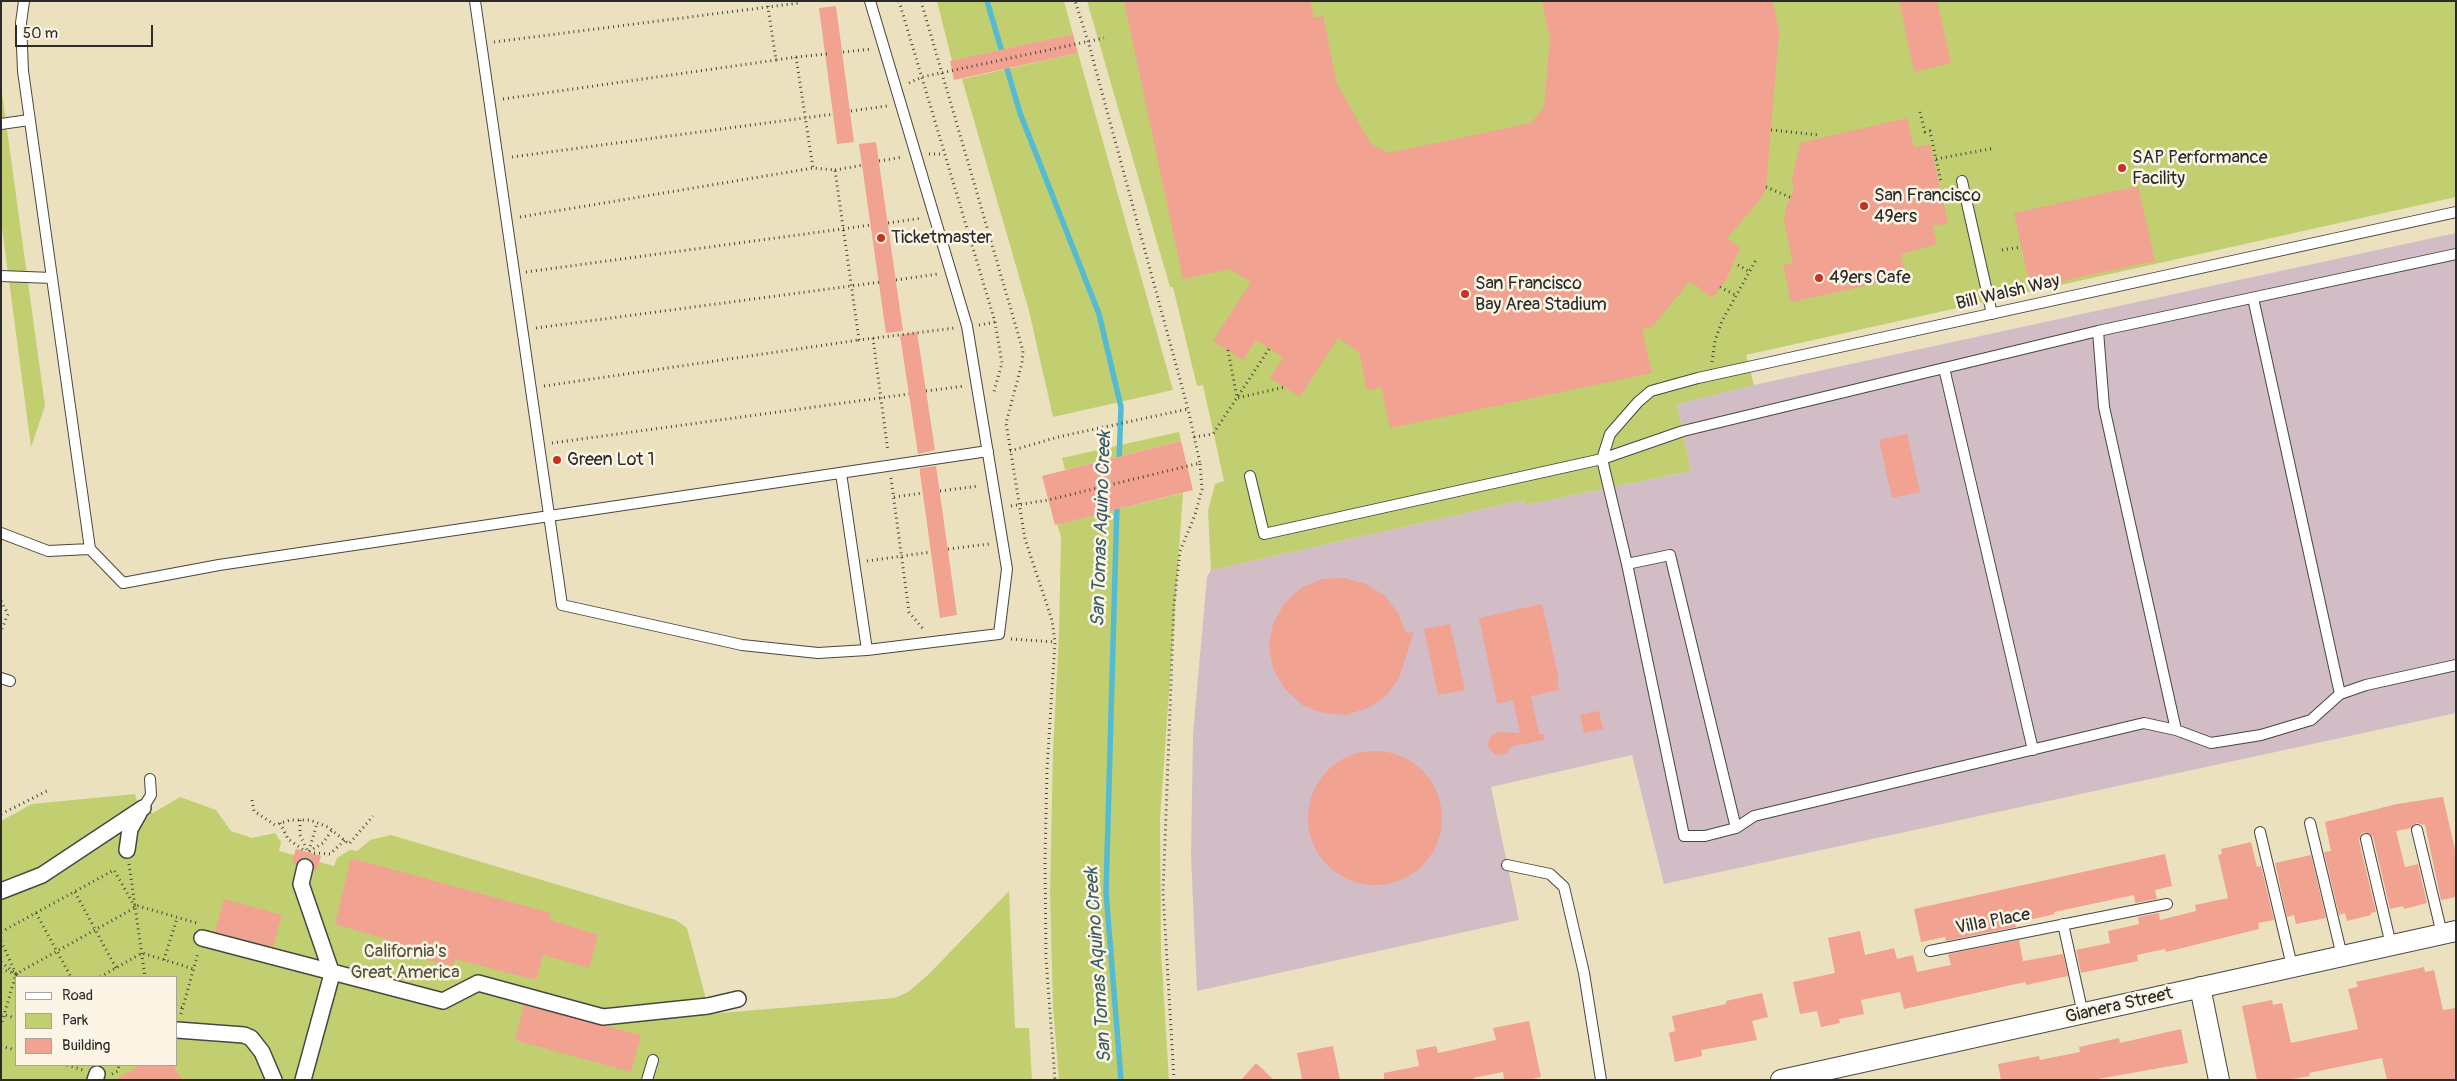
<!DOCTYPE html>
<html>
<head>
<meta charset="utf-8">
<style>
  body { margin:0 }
  #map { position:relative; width:2457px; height:1081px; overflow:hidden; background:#ece1bf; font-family:Pangolin,sans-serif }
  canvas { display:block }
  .frame { position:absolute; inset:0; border:2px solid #2b2b2b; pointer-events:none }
  .legend { position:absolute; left:15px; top:976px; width:162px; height:90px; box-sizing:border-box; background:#fcf5e5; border:1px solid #a8a49b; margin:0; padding:6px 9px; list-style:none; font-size:15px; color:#2b2b2b }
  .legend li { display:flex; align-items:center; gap:10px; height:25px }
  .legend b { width:25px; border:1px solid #a8a49b }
  .scale { position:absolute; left:15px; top:25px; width:138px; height:22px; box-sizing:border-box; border:2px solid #2b2b2b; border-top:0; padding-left:6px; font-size:15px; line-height:18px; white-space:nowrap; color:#2b2b2b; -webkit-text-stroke:4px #fcf5e5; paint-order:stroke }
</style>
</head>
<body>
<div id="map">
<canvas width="2457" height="1081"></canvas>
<div class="frame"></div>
<ul class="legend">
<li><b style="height:6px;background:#fff"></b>Road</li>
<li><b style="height:14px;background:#c1cf71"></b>Park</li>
<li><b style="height:14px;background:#f1a290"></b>Building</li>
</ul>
<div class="scale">50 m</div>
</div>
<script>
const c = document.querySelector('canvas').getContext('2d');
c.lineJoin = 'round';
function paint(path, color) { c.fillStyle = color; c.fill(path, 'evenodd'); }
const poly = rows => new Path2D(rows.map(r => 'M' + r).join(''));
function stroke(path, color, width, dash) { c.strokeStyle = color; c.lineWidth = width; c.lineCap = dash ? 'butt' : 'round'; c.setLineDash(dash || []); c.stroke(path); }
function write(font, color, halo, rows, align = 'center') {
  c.font = font + ' Pangolin,sans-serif'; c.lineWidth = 5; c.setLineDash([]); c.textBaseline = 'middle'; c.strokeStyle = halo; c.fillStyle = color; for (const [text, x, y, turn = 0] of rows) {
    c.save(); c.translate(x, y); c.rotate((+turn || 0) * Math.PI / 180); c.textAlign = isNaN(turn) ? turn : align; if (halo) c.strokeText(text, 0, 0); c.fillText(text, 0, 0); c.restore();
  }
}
const industrial = poly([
  [2456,233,2456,713,1664,884,1632,755,1491,787,1519,920,1197,991,1191,856,1193,734,1207,577,1211,570,1524,500,1525,505,1691,471,1677,404,1754,385]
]);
const green = poly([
  [937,1,1064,1,1073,34,952,61],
  [1087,1,2456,1,2456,197,1746,355,1754,385,1677,404,1691,471,1525,505,1524,500,1211,570,1208,511,1215,484,1224,481,1203,385,1197,386,1173,287,1170,287],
  [1078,53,1173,390,1053,417,1029,311,962,79],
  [1,86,45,406,31,447,1,220],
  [1179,432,1181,441,1065,470,1062,458],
  [1183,493,1160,819,1161,950,1169,1080,1059,1080,1053,1007,1050,893,1053,751,1059,635,1061,537,1057,524],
  [135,794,138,806,153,813,180,797,216,810,231,831,252,838,275,833,281,842,279,851,294,855,296,849,321,856,319,862,334,866,337,858,350,850,357,851,370,840,391,835,676,920,687,928,710,1014,895,998,908,992,928,975,1009,891,1015,1028,1029,1028,1032,1080,1,1080,1,821,32,804],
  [16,977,176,977,176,1065,16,1065]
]);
const stream = poly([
  [987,1,1020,113,1099,314,1121,407,1119,463],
  [1117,503,1106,892,1121,1080]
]);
const building = poly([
  [1124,1,1310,1,1314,18,1323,16,1337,84,1371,144,1388,153,1531,123,1544,107,1550,39,1542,1,1773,1,1779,33,1766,187,1762,197,1727,238,1740,248,1726,280,1712,298,1690,281,1652,327,1642,329,1652,373,1390,428,1381,387,1367,390,1359,352,1338,338,1300,397,1270,378,1283,357,1256,340,1243,360,1213,341,1251,282,1230,269,1183,279],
  [1899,1,1937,1,1951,63,1914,72],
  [836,6,854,142,837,144,819,8],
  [1073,34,1078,53,954,80,950,61],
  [1907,118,1914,148,1930,144,1948,223,1933,226,1937,244,1901,254,1906,277,1791,302,1783,265,1793,263,1784,221,1786,207,1794,189,1792,179,1800,143],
  [876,142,903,331,886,333,859,144],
  [2138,186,2155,261,2039,286,2037,279,2029,281,2014,213],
  [917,332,935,450,918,454,900,335],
  [1907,434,1920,492,1892,498,1879,440],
  [1181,441,1193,490,1055,525,1042,476],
  [936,466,957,615,940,618,920,473,920,468],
  [1344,578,1366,584,1385,596,1398,613,1406,633,1414,632,1399,678,1386,696,1368,708,1346,715,1323,713,1302,705,1285,689,1273,669,1269,647,1273,624,1284,604,1301,588,1322,579],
  [1542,604,1559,679,1557,679,1559,690,1531,696,1539,734,1544,734,1544,740,1512,746,1506,754,1495,755,1487,746,1491,736,1498,732,1520,733,1513,700,1497,704,1479,618],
  [1450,624,1465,690,1438,695,1424,629],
  [1599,711,1603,729,1584,733,1580,715],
  '1308 818a67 67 0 1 1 134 0a67 67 0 1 1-134 0Z',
  [2443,797,2456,854,2456,897,2441,900,2425,825,2416,823,2411,828,2396,831,2405,867,2418,864,2427,903,2404,909,2403,906,2390,909,2373,837,2365,832,2361,834,2359,841,2376,912,2371,913,2371,915,2347,921,2345,913,2339,915,2324,852,2331,851,2325,822,2397,804],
  [2251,842,2257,867,2261,866,2274,920,2258,923,2259,929,2166,952,2165,949,2137,955,2138,961,2081,973,2076,950,2110,943,2108,931,2139,924,2138,917,2159,913,2160,920,2196,911,2195,905,2228,898,2218,855,2222,854,2221,849],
  [296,849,321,856,316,871,314,870,312,861,308,858,302,858,296,865,292,863],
  [2165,854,2172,886,2155,890,2157,899,2135,903,2134,895,2054,912,2055,914,2015,923,2016,927,1946,941,1945,937,1921,942,1914,909],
  [2311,855,2326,918,2296,924,2294,915,2287,917,2275,863],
  [351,858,551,913,550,920,598,935,589,968,543,955,536,980,455,959,453,966,408,956,411,947,335,924],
  [224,899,282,915,273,947,215,932],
  [1860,931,1865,955,1894,948,1897,959,1913,955,1917,972,1951,965,1948,954,2019,940,2023,961,2063,954,2068,976,2026,985,2025,982,1904,1009,1900,992,1861,1000,1864,1014,1839,1019,1840,1023,1821,1027,1817,1011,1800,1014,1793,982,1835,973,1828,938],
  [2424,967,2425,972,2434,970,2443,1010,2456,1008,2456,1080,2387,1080,2382,1058,2309,1073,2310,1076,2287,1080,2257,1080,2242,1006,2272,1000,2273,1005,2282,1003,2291,1043,2358,1029,2348,989,2358,987,2356,982],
  [1762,993,1768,1017,1752,1021,1757,1040,1701,1050,1702,1056,1675,1062,1669,1033,1675,1031,1672,1016,1726,1004,1726,1001],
  [524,1005,641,1035,631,1072,515,1040],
  [1529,1021,1541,1077,1527,1080,1504,1080,1503,1072,1473,1078,1474,1080,1384,1080,1384,1073,1419,1066,1416,1050,1436,1046,1438,1053,1496,1040,1493,1028],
  [2181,1029,2188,1063,2092,1080,2001,1080,1998,1064,2039,1056,2040,1060,2080,1052,2079,1047,2119,1038,2120,1043],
  [1333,1046,1340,1080,1302,1080,1297,1053],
  [1256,1063,1274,1080,1241,1080],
  [141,1065,173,1065,182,1080,115,1080]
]);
const path = poly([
  [767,1,776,60,796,57,813,168,835,170,859,340,955,328],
  [899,1,995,322,1002,363,993,395],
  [921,1,1023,351,1022,363,1006,423,1025,539,1052,620,1055,642,1047,769,1045,860,1046,958,1055,1080],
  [494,42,799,3],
  [843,52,872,49],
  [796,57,827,54],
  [909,83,922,77,1104,38],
  [503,99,776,60],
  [851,111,887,106],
  [1920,112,1925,132,1930,131,1941,182],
  [1771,130,1819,135],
  [929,154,944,154],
  [512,157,834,114],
  [1936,159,1995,148],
  [879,161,903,157],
  [835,170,863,165],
  [1766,187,1792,198],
  [520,217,813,168],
  [888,223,922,218],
  [2002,250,2021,247],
  [1738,265,1750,272],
  [526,272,871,225],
  [896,280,938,274],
  [1720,287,1737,296],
  [979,325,995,322],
  [536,328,881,282],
  [873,338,888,452],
  [1228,350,1237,398,1285,387],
  [1712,362,1715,341,1722,321,1757,258],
  [544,386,859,340],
  [926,391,965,386],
  [1194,437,1213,434,1269,349],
  [552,443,909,394],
  [1010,451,1058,437,1188,409],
  [891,478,909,612,924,630],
  [940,491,979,486],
  [894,497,923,493],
  [1011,506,1048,500,1200,463,1188,409,1088,41,1075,1],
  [948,549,989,544],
  [867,561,931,552],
  [1,601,8,614,1,631],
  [1011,639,1055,642],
  [252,800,254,811,275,825,290,820,310,820,328,827,349,844,373,816],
  [1,814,47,791],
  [300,820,300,835,308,852,323,843,332,830],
  [280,823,288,839,305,851],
  [309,851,317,823],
  [314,853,330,854,345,840],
  [129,864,145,977],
  [75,892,116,968],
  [36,913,71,977],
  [1,932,114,870,135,907],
  [1,941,16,974,1,1025],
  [164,960,177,918],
  [1,962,20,977],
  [1,969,16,974,138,906,197,923],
  [100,977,142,953,194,969],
  [176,1006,183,1008],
  [1,1014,16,1018],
  [181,1014,198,953],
  [1,1046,16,1050],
  [67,1065,83,1070],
  [112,1074,118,1071,119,1065],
  [1174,1080,1163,893,1174,605,1180,551,1195,515,1202,489,1200,463]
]);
const service = poly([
  [24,1,21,23,23,71,90,549,123,583,219,565,988,451],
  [475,1,562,605,742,645,818,653,867,650,999,634,1007,569,967,326,870,1],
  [1,124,29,120],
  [1962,181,1992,314],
  [1,276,52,278],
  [2253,298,2340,694],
  [2098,331,2104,407,2176,730],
  [1944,368,2033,750],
  [1602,459,1627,564,1684,836,1705,836,1736,828,1754,816,2144,723,2176,730,2211,743,2261,735,2311,720,2340,694,2366,685,2456,665],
  [1602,459,1610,434,1638,402,1651,391,1698,378,2456,212],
  [841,473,867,650],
  [1250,476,1264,534,1602,459,1683,431,2098,331,2456,254],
  [1,533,48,551,90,549],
  [1627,564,1670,555,1736,828],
  [1,678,10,681],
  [143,808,151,795,150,779],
  [2310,823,2342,956],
  [2417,830,2442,934],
  [2260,832,2292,966],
  [2366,839,2391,945],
  [1507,865,1550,874,1564,887,1584,973,1601,1080],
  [2063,924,2083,1014],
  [1930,951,2167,904],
  [647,1080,653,1060]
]);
const pedestrian = poly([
  [127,850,130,829,139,813],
  [1,891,42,875,143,808],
  [202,938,443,1001,478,983,603,1017,708,1006,738,999],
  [177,1030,244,1035,251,1038,262,1052,274,1080],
  [95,1080,97,1074],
  [303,1080,332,974,301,884,305,867]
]);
const minor = poly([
  [2200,987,2219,1080],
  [1781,1080,2456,931]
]);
const markers = [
  [2122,168,5,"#c8321e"],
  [1864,206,5,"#c8321e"],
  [881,238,5,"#c8321e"],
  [1819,278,5,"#c8321e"],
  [1465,294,5,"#c8321e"],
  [557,460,5,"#c8321e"]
];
const poiNames = [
  ["SAP Performance",2132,158],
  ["Facility",2132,179],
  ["San Francisco",1874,196],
  ["49ers",1874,217],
  ["Ticketmaster",891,238],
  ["49ers Cafe",1829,278],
  ["San Francisco",1475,284],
  ["Bay Area Stadium",1475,305],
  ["Green Lot 1",567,460]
];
const streetNames = [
  ["Bill Walsh Way",2008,293,-13],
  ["Villa Place",1993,922,-11],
  ["Gianera Street",2119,1006,-13]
];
const parkNames = [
  ["California's",405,952],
  ["Great America",405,973]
];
const waterNames = [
  ["San Tomas Aquino Creek",1102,529,-88],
  ["San Tomas Aquino Creek",1099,965,-94]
];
paint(industrial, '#d2bdc6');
paint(green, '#c1cf71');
stroke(stream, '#54bbd2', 5.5);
paint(building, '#f1a290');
stroke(service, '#484641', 12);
stroke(pedestrian, '#484641', 18);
stroke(minor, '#484641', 22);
stroke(path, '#484641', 3, [1, 4]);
stroke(service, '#fff', 10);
stroke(pedestrian, '#fff', 15);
stroke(minor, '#fff', 20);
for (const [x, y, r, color] of markers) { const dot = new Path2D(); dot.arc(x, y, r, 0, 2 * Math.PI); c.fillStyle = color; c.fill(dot); stroke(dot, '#fcf5e5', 2); }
write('18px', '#2b2b2b', '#fcf5e5', poiNames, 'left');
write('18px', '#2b2b2b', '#fcf5e5', streetNames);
write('18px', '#50543c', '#fcf5e5', parkNames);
write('italic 19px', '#395d65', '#fcf5e5', waterNames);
</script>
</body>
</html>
